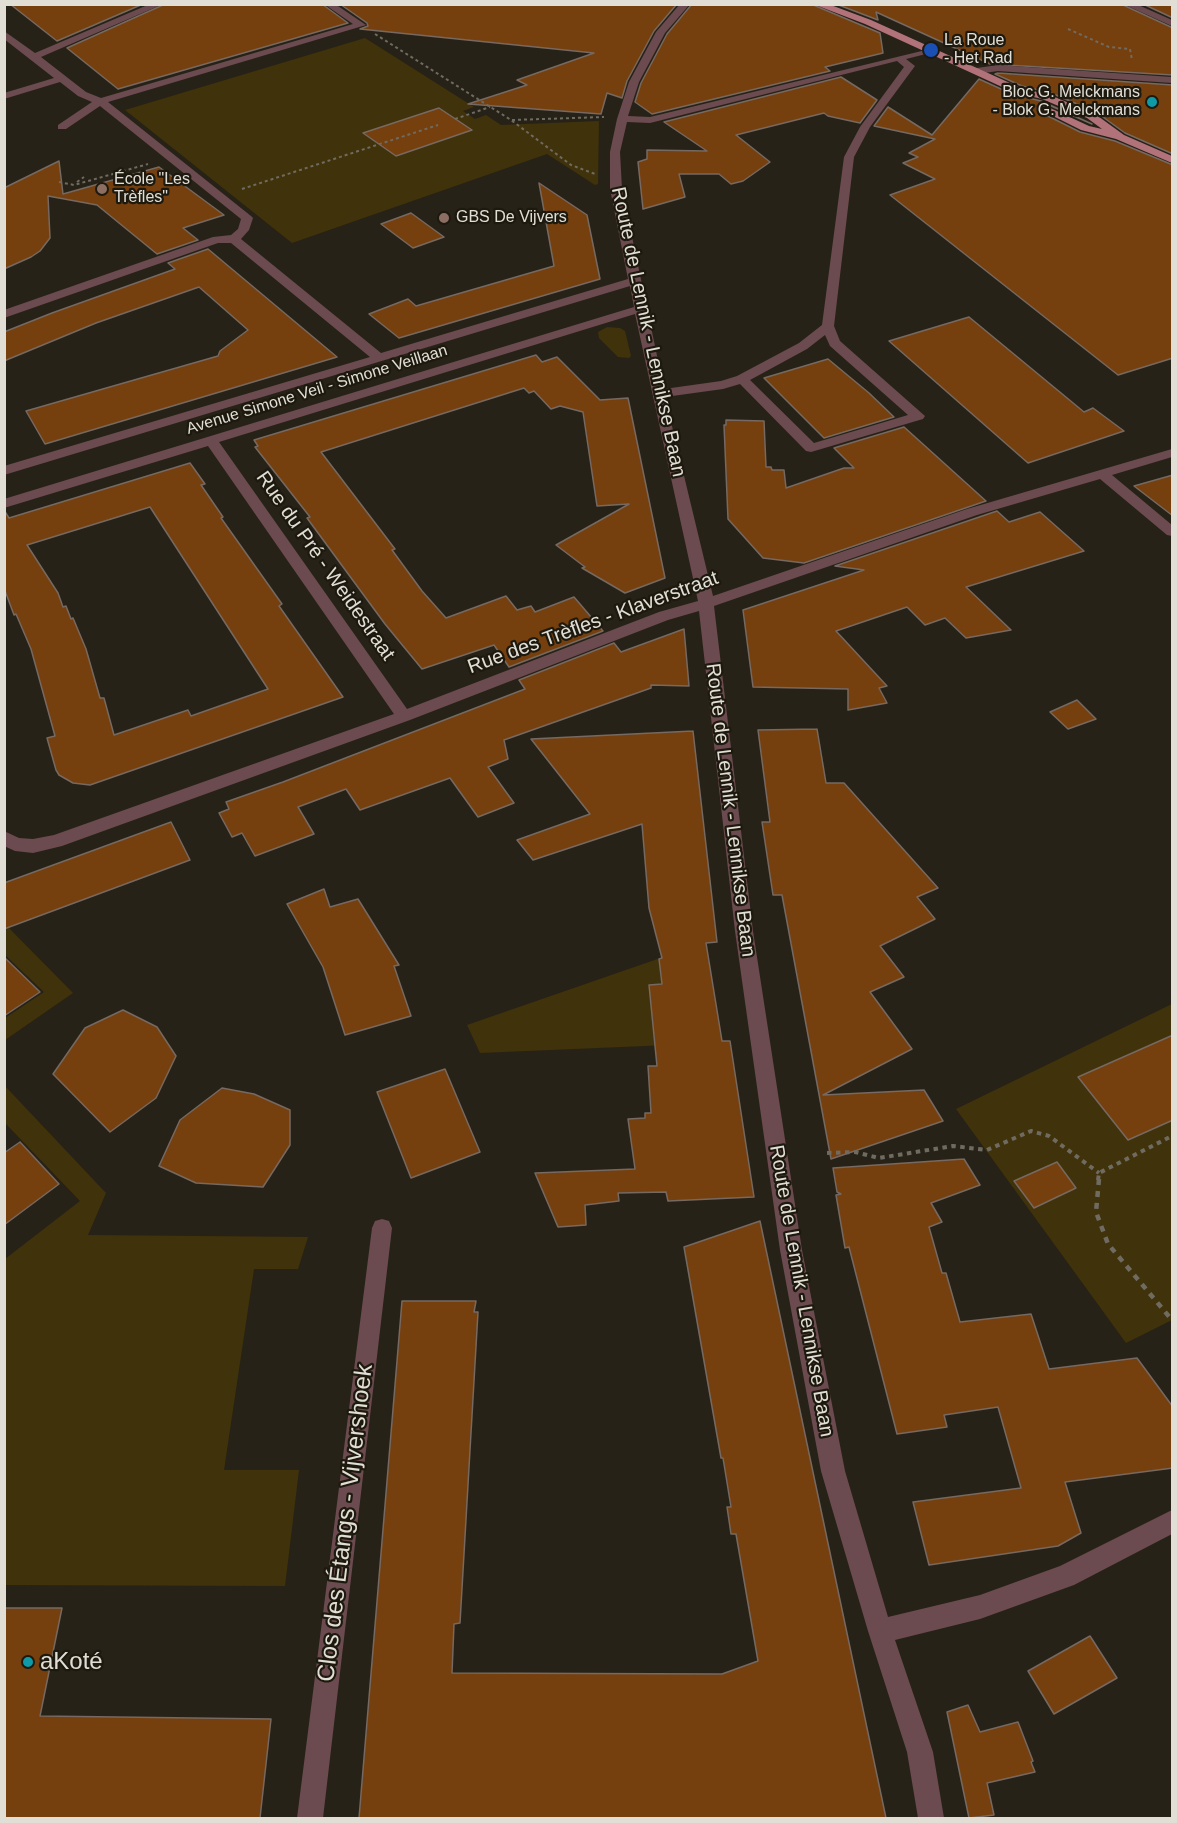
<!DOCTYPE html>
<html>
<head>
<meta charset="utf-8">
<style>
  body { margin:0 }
  #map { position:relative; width:1177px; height:1823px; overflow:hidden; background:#272217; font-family:Arial,sans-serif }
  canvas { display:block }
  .frame { position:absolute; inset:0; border:6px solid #e1ded6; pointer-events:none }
</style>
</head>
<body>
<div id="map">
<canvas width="1177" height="1823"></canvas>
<div class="frame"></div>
</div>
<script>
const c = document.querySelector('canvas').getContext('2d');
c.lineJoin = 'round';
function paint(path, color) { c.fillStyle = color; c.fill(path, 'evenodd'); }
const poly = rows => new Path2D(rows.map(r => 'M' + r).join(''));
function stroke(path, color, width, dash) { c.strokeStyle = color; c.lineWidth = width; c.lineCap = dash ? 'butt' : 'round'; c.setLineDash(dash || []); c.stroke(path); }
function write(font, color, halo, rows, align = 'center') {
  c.font = font + ' Arial,sans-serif'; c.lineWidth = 4.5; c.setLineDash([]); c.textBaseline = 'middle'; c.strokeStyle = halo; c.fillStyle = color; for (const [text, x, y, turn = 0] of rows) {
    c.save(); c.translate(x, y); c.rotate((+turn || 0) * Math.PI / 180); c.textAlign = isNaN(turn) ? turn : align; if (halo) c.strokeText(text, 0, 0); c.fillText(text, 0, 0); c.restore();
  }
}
const green = poly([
  [365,38,474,107,463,111,475,119,486,115,501,125,599,121,598,184,595,185,547,154,292,243,125,110],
  [607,327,620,328,625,331,631,356,629,358,618,357,599,338,598,332],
  [5,924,73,993,5,1040,5,1018,44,992,5,955],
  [669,955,659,959,662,984,649,985,653,1021,669,1045,480,1053,467,1025],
  [1172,1004,1172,1035,1078,1077,1128,1139,1172,1120,1172,1320,1126,1343,956,1109],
  [1057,1162,1076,1188,1034,1208,1015,1181],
  [5,1086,106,1193,88,1235,308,1237,298,1269,254,1269,224,1470,299,1470,285,1586,5,1585,5,1259,80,1201,5,1123]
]);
const building = poly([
  [10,4,143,4,57,41,10,4],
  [165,4,322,4,348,23,118,89,67,48,165,4],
  [340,4,677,4,654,31,627,81,622,98,607,93,601,114,468,104,527,85,517,80,594,53,360,29,368,26,367,23,340,4],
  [692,4,811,4,880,33,883,53,825,67,830,71,652,114,635,102,641,83,667,34,692,4],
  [836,4,1121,4,1173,28,1173,75,990,64,876,12,878,20,836,4],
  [1143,4,1173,4,1173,18,1143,4],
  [998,73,1173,85,1173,154,1125,133,1096,112,1051,93,1022,86,995,74,998,73],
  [841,77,877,100,860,123,828,116,824,113,736,135,770,162,743,181,731,184,719,174,679,174,685,197,643,209,638,162,647,159,647,150,707,151,664,122,841,77],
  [979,79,1012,94,1041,101,1092,124,1049,105,1037,108,1038,111,1080,132,1115,141,1173,165,1173,358,1118,375,890,195,935,179,903,163,918,157,909,153,935,139,874,126,888,107,932,135,979,79],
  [439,108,472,130,396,156,363,133,439,108],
  [59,161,63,194,159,167,224,215,183,228,198,240,157,254,97,205,48,196,50,238,40,251,31,257,4,269,4,188,59,161],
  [539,183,587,215,600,279,399,338,369,314,408,299,416,306,554,266,539,183],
  [411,213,444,237,413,248,381,224,411,213],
  [208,249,337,357,45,444,26,411,218,356,220,351,248,330,199,287,96,323,4,361,4,332,52,313,175,269,168,263,208,249],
  [969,317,1084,412,1093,408,1124,431,1028,463,889,341,969,317],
  [536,355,542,362,557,357,600,400,628,398,665,578,625,593,582,568,585,567,556,545,629,504,597,506,583,412,560,406,551,409,534,391,529,393,524,388,321,452,395,549,392,550,422,591,446,618,506,596,517,610,531,606,535,612,574,597,603,631,509,667,494,645,422,669,385,624,307,518,310,517,255,447,258,446,254,440,536,355],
  [828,359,869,393,894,417,824,438,764,378,828,359],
  [726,420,764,421,766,467,771,467,772,470,784,470,786,488,844,468,854,468,834,448,904,427,986,501,804,563,763,558,728,519,724,425,726,425,726,420],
  [190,463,205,484,201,485,223,517,221,518,282,604,279,606,343,697,90,785,73,783,59,775,56,770,47,738,55,736,31,649,16,614,14,615,4,588,4,510,9,518,190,463],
  [150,507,268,689,191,716,188,710,114,735,104,698,100,698,86,649,73,618,71,619,66,606,63,607,58,593,27,545,150,507],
  [1173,475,1173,516,1134,486,1173,475],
  [997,511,1009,522,1040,512,1084,551,966,587,1011,630,966,638,945,618,925,625,907,607,836,631,887,686,879,688,887,703,848,710,848,689,753,687,743,610,864,570,835,566,997,511],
  [684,629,689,686,651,685,651,688,504,740,508,759,488,767,514,803,478,817,450,778,360,810,346,789,298,807,314,834,255,856,242,833,232,837,219,813,229,809,226,802,283,782,525,689,519,680,614,643,621,652,684,629],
  [1077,700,1096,719,1068,729,1050,712,1077,700],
  [817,729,826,783,844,783,938,888,917,897,935,919,880,946,904,977,870,992,912,1049,823,1095,924,1090,943,1121,831,1159,782,895,773,895,762,822,770,822,758,730,817,729],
  [693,731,717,942,706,943,722,1041,730,1041,754,1197,668,1201,666,1192,618,1193,619,1201,585,1205,586,1225,558,1227,535,1173,635,1169,628,1119,645,1118,645,1113,651,1113,648,1066,657,1066,649,985,662,984,659,959,662,958,649,908,642,824,533,860,517,840,590,814,531,739,693,731],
  [171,822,190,860,4,929,4,883,171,822],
  [324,889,330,907,358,899,399,965,394,966,411,1016,345,1035,323,967,287,904,324,889],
  [4,957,40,992,4,1016,4,957],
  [123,1010,157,1027,176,1056,156,1098,110,1132,53,1074,85,1028,123,1010],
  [1173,1035,1173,1120,1128,1140,1078,1077,1173,1035],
  [445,1069,480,1152,411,1178,377,1092,445,1069],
  [222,1088,254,1094,290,1110,290,1145,263,1187,196,1183,159,1166,180,1120,222,1088],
  [20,1142,59,1184,4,1225,4,1153,20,1142],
  [964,1159,980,1185,931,1203,942,1222,929,1227,942,1273,946,1273,960,1322,1031,1314,1049,1369,1137,1358,1173,1407,1173,1468,1065,1482,1081,1533,1058,1546,929,1565,913,1502,1021,1488,998,1407,944,1415,947,1427,897,1434,849,1247,845,1248,836,1195,841,1194,837,1192,833,1168,964,1159],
  [1057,1162,1076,1188,1034,1208,1014,1181,1057,1162],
  [760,1221,886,1818,359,1818,402,1301,476,1301,474,1312,478,1312,460,1623,454,1624,452,1673,722,1674,758,1661,736,1534,731,1534,727,1507,731,1507,723,1458,721,1458,684,1247,760,1221],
  [4,1608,62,1608,40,1716,271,1719,260,1818,4,1818,4,1608],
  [1090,1636,1117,1678,1054,1714,1028,1671,1090,1636],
  [968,1705,980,1732,1018,1722,1033,1761,1031,1762,1035,1772,987,1783,994,1815,969,1818,947,1712,968,1705]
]);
const pathFar2 = poly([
  [1068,29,1109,47,1130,49,1132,60],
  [375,34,511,120,571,165,595,174],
  [455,119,490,107],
  [512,120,604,117],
  [59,182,74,185,148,164],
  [77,182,84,177],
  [242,189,438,125]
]);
const pathFar1 = poly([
  [827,1153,855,1152,879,1158,953,1146,987,1150,1031,1131,1049,1136,1099,1173],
  [1098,1180,1099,1173,1172,1136]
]);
const path = poly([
  [1099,1179,1096,1212,1108,1244,1172,1320]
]);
const minor = poly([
  [150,4,163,4,41,57,86,92,101,98,353,24,324,4,335,4,366,25,108,102,251,216,253,218,249,230,241,239,381,353,628,279,610,189,610,152,617,119,629,82,656,32,680,4,690,4,665,33,639,82,628,116,650,117,934,48,934,52,906,59,915,66,870,127,854,157,834,326,840,341,925,416,923,419,811,452,806,451,740,384,723,389,665,397,713,596,967,509,1172,449,1172,457,1112,475,1172,525,1172,536,1167,535,1100,479,977,515,714,606,753,931,802,1250,845,1471,888,1617,980,1595,1060,1566,1172,1510,1172,1534,1074,1585,980,1619,895,1640,933,1752,944,1818,918,1818,907,1752,868,1631,821,1471,780,1250,735,931,699,611,668,620,410,720,62,846,33,853,15,851,4,846,4,831,19,838,33,839,54,835,394,714,208,446,4,508,4,499,634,307,630,286,4,475,4,466,370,357,231,243,218,243,4,318,4,310,213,237,231,235,238,229,241,219,100,106,66,129,58,129,58,125,92,102,78,96,60,82,4,99,4,93,54,78,4,39,4,31,35,53,150,4],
  [897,61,904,67,860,127,844,157,822,325,799,343,737,376,721,381,664,389,622,189,620,152,627,122,650,123,897,61],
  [635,314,698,601,659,612,407,709,219,442,635,314],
  [825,335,830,346,908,415,814,443,750,380,807,349,825,335],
  [1123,4,1136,4,1172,20,1172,26,1123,4],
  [998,65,1172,77,1172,83,998,71,977,74,972,71,977,68,998,65],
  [382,1219,389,1221,392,1228,323,1818,297,1818,372,1228,375,1221,382,1219]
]);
const major = poly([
  [813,4,828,4,871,20,1021,88,1050,95,1095,114,1124,135,1172,156,1172,163,1116,139,1081,130,1039,109,1048,107,1089,126,1102,129,1087,118,1042,99,1013,92,865,24,813,4]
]);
const markers = [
  [931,50,8,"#1a4fb4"],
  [1152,102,6,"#0f9aa8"],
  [102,189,6,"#8d6e63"],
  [444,218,6,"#8d6e63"],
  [28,1662,6,"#0f9aa8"]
];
const farPoinames = [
  ["La Roue",944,41],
  ["- Het Rad",944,59],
  ["Bloc G. Melckmans",1140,93,"right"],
  ["- Blok G. Melckmans",1140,111,"right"],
  ["École \"Les",114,180],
  ["Trèfles\"",114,198],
  ["GBS De Vijvers",456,218]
];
const farStreetnames = [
  ["Avenue Simone Veil - Simone Veillaan",317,390,-17]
];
const streetNames = [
  ["Route de Lennik - Lennikse Baan",648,332,78],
  ["Rue du Pré - Weidestraat",325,566,55],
  ["Rue des Trèfles - Klaverstraat",593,623,-20],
  ["Route de Lennik - Lennikse Baan",730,810,83],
  ["Route de Lennik - Lennikse Baan",801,1291,80]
];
const nearStreetnames = [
  ["Clos des Étangs - Vijvershoek",346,1523,-83]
];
const nearPoinames = [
  ["aKoté",40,1662]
];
paint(green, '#40320a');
paint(building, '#763f0e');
stroke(building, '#766961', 1.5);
stroke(pathFar2, '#6f6b61', 2, [3, 3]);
stroke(pathFar1, '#6f6b61', 4, [4.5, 4.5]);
stroke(path, '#6f6b61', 4.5, [6, 6]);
paint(minor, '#6b4b4f');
paint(major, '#b2727a');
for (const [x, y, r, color] of markers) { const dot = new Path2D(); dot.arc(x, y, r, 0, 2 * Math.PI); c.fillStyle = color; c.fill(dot); stroke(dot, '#1d190e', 2); }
write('16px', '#e1ded6', '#1d190e', farPoinames, 'left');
write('16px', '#e1ded6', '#1d190e', farStreetnames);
write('20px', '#e1ded6', '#1d190e', streetNames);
write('24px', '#e1ded6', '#1d190e', nearStreetnames);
write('24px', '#e1ded6', '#1d190e', nearPoinames, 'left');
</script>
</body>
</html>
